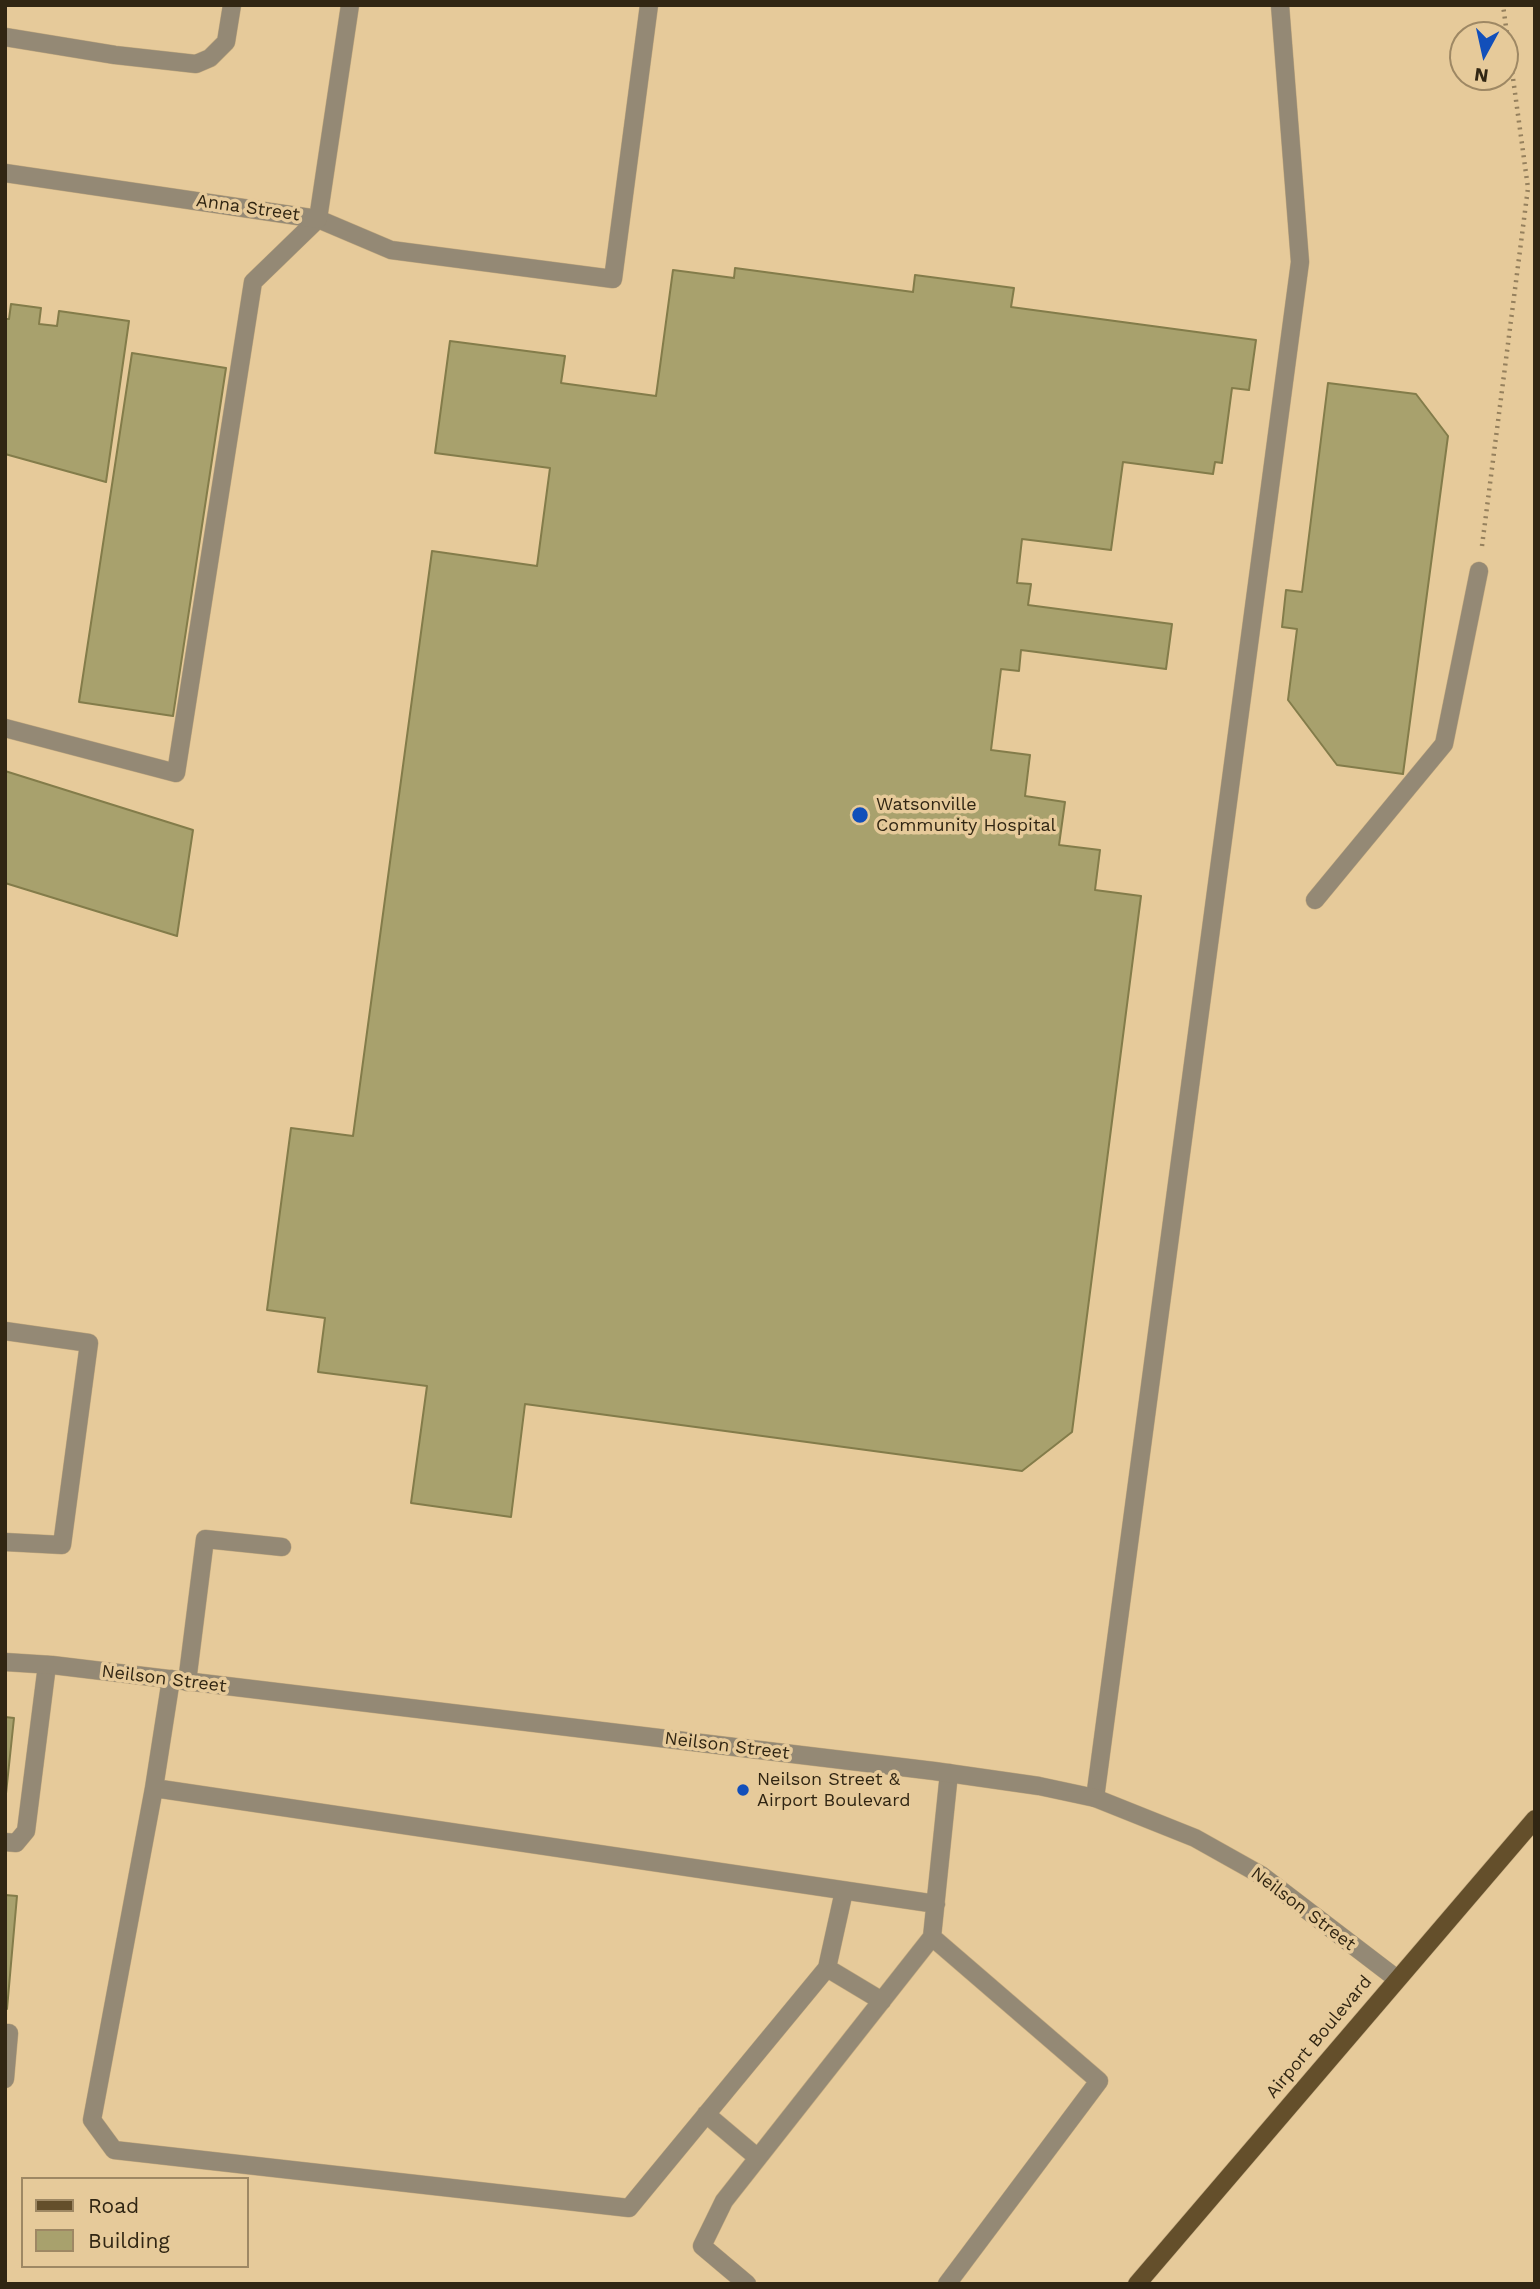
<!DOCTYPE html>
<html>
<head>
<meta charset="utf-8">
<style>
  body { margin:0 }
  #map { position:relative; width:1540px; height:2289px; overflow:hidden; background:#e6ca9a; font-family:"Work Sans",sans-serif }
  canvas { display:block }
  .frame { position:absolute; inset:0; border:7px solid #312613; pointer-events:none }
  .legend { position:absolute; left:21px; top:2177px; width:228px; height:91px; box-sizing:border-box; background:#e6ca9a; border:2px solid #9e8864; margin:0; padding:9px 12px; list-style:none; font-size:21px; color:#312613 }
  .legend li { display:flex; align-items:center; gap:14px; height:35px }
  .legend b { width:35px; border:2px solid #9e8864 }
  .north { position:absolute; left:1449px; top:21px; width:70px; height:70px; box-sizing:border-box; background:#e6ca9a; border:2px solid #9e8864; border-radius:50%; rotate:188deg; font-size:19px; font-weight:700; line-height:28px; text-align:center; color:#312613 }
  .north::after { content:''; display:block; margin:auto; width:24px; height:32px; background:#124fba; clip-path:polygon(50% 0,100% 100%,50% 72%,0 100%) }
</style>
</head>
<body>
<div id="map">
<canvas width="1540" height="2289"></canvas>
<div class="frame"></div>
<ul class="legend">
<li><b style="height:9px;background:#644f2b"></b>Road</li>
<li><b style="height:19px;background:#a8a16d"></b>Building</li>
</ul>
<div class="north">N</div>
</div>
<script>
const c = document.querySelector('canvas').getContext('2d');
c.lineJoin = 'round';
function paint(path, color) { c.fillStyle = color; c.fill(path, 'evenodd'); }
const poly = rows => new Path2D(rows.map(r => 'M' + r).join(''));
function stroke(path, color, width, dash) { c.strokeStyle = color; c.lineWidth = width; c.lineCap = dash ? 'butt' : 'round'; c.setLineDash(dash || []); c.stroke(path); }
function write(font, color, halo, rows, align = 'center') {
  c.font = font + ' "Work Sans",sans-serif'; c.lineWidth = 7; c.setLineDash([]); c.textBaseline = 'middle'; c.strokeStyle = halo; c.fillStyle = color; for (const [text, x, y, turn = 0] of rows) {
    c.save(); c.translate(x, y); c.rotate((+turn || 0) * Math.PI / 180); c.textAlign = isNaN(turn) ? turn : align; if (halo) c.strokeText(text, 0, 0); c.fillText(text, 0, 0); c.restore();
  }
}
const building = poly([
  [735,268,913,292,915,275,1014,288,1011,307,1256,340,1249,390,1232,388,1222,463,1215,462,1213,474,1123,462,1111,550,1022,539,1017,583,1031,584,1028,605,1172,624,1166,669,1021,650,1019,671,1001,669,991,750,1030,755,1025,796,1065,802,1059,845,1100,850,1095,890,1141,896,1072,1432,1022,1471,525,1404,511,1517,411,1503,427,1386,318,1372,325,1318,267,1310,291,1128,353,1136,432,551,537,566,550,468,435,453,450,341,565,356,561,383,656,396,673,270,734,278,735,268],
  [11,304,41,308,39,324,57,326,59,311,129,321,106,482,5,454,5,319,9,319,11,304],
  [132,353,226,368,173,716,79,702,132,353],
  [1328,383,1416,394,1448,436,1403,774,1337,765,1288,700,1297,629,1282,627,1286,590,1302,592,1328,383],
  [5,771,193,830,177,936,5,883,5,771],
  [5,1717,14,1718,5,1803,5,1717],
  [5,1895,17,1896,7,2009,5,2008,5,1895]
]);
const path = poly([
  [1482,546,1528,188,1503,5]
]);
const lane = poly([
  [5,37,115,55,196,64,210,58,226,42,232,5],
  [5,728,176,773,253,282,318,219,391,250,613,279,649,5],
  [1315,900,1444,744,1479,571],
  [5,1331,89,1343,62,1545,5,1542],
  [187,1682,205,1539,282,1547],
  [154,1788,171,1679],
  [1095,1798,1300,262,1280,5],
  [5,1842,16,1843,26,1831,47,1665],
  [844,1891,827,1968,629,2208,114,2150,92,2120,154,1788,936,1904],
  [932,1937,1099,2081,947,2284],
  [827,1968,882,2001],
  [5,2033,9,2033,5,2079],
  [706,2114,758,2158],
  [747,2284,702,2246,724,2201,932,1937,949,1773]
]);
const street = poly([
  [5,173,318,219,350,5],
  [5,1662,52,1665,934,1771,1039,1786,1095,1798,1195,1838,1261,1875,1397,1979]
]);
const primary = poly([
  [1137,2284,1535,1819]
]);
const markers = [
  [860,815,9,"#124fba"],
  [743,1790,7,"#124fba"]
];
const streetNames = [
  ["Anna Street",248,208,8],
  ["Neilson Street",164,1679,7],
  ["Neilson Street",727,1746,7],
  ["Neilson Street",1303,1909,37],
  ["Airport Boulevard",1319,2037,-50]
];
const poiNames = [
  ["Watsonville",876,805],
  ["Community Hospital",876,826],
  ["Neilson Street &",757,1780],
  ["Airport Boulevard",757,1801]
];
paint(building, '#a8a16d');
stroke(building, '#837c4a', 2);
stroke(lane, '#c2a97f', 19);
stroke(street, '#c2a97f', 19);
stroke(primary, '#c2a97f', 19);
stroke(path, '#95805d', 4.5, [2, 5]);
stroke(lane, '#948975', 18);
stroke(street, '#948975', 18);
stroke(primary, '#644f2b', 18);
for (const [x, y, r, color] of markers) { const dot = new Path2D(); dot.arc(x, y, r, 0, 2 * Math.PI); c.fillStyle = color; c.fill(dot); stroke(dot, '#e6ca9a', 2.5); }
write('18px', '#312613', '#e6ca9a', streetNames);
write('18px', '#312613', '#e6ca9a', poiNames, 'left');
</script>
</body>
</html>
